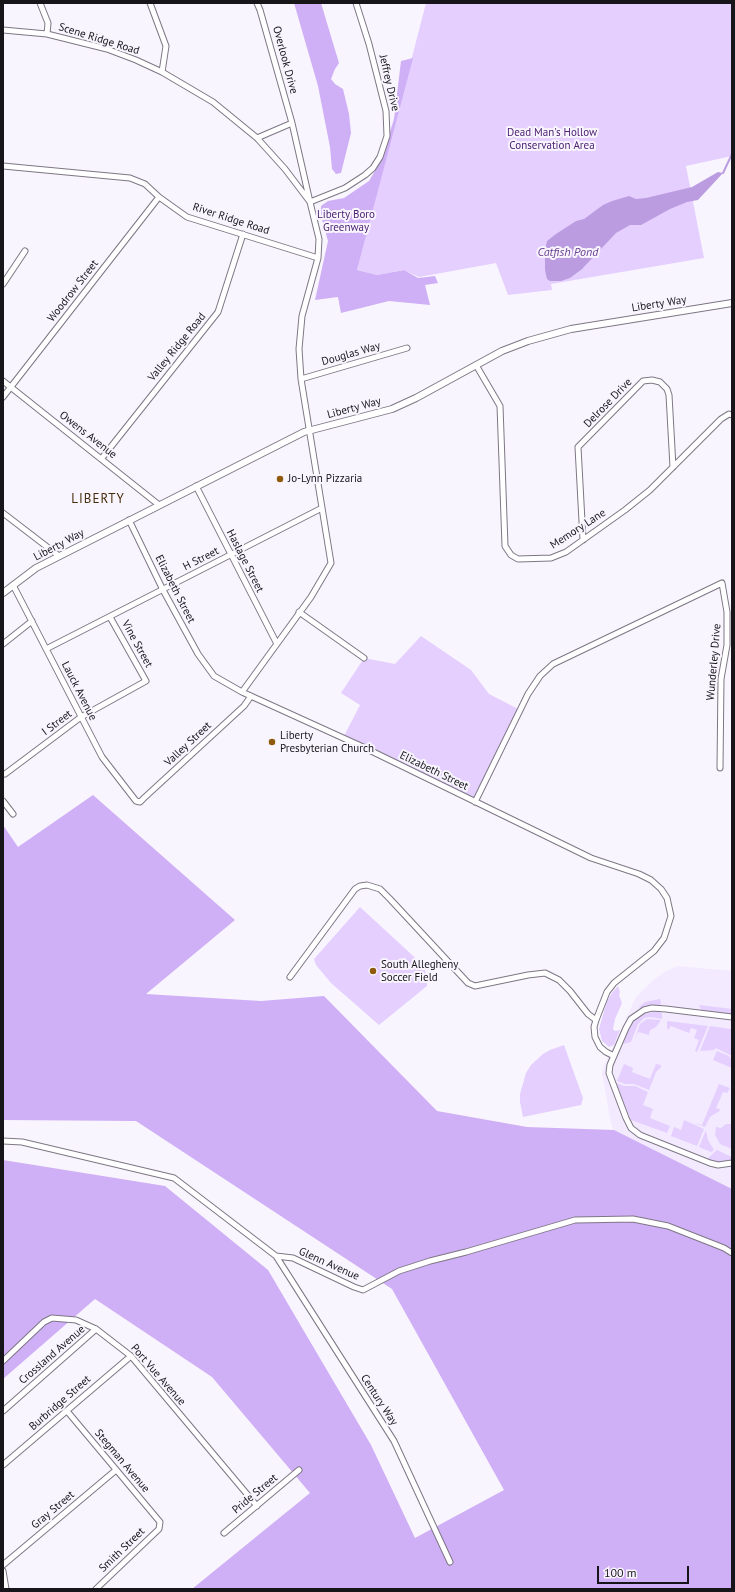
<!DOCTYPE html>
<html>
<head>
<meta charset="utf-8">
<style>
  body { margin:0 }
  #map { position:relative; width:735px; height:1592px; overflow:hidden; background:#f9f5fe; font-family:"PT Sans",sans-serif }
  canvas { display:block }
  .frame { position:absolute; inset:0; border:4px solid #17151a; pointer-events:none }
  .scale { position:absolute; left:597px; top:1566px; width:92px; height:18px; box-sizing:border-box; border:2px solid #17151a; border-top:0; padding-left:5px; font-size:12px; line-height:14px; white-space:nowrap; color:#17151a; -webkit-text-stroke:3px #f9f5fe; paint-order:stroke }
</style>
</head>
<body>
<div id="map">
<canvas width="735" height="1592"></canvas>
<div class="frame"></div>
<div class="scale">100 m</div>
</div>
<script>
const c = document.querySelector('canvas').getContext('2d');
c.lineJoin = 'round';
function paint(path, color) { c.fillStyle = color; c.fill(path, 'evenodd'); }
const poly = rows => new Path2D(rows.map(r => 'M' + r).join(''));
function stroke(path, color, width, dash) { c.strokeStyle = color; c.lineWidth = width; c.lineCap = dash ? 'butt' : 'round'; c.setLineDash(dash || []); c.stroke(path); }
function write(font, color, halo, rows, align = 'center') {
  c.font = font + ' "PT Sans",sans-serif'; c.lineWidth = 4; c.setLineDash([]); c.textBaseline = 'middle'; c.strokeStyle = halo; c.fillStyle = color; for (const [text, x, y, turn = 0] of rows) {
    c.save(); c.translate(x, y); c.rotate((+turn || 0) * Math.PI / 180); c.textAlign = isNaN(turn) ? turn : align; if (halo) c.strokeText(text, 0, 0); c.fillText(text, 0, 0); c.restore();
  }
}
const built = poly([
  [678,966,732,971,732,1189,614,1130,611,1124,602,1073,603,1068,636,997,654,979,666,971]
]);
const green = poly([
  [426,3,732,3,732,156,686,166,704,258,551,284,552,290,508,295,496,263,419,277,403,270,377,275,357,270],
  [421,636,471,670,489,694,520,710,475,802,343,738,360,705,341,693,364,658,395,664],
  [360,907,423,965,427,976,427,986,379,1025,331,983,316,965,314,959],
  [618,986,620,992,619,995,622,1003,615,1019,613,1029,615,1031,620,1030,614,1045,609,1047,602,1041,599,1029,607,1001,612,993],
  [660,999,661,1003,660,1005,641,1008,639,1007,645,1002],
  [699,1005,732,1009,732,1015,702,1011],
  [659,1011,662,1014,662,1019,650,1017,644,1018,638,1024,631,1042,623,1044,629,1027,635,1018,644,1014],
  [647,1019,661,1020,656,1027,650,1030,649,1035,638,1032,635,1038,640,1024],
  [667,1021,708,1026,697,1052,695,1051,699,1040,694,1038,697,1030,691,1028,689,1033,671,1026,668,1030,667,1028],
  [710,1026,731,1029,732,1054,730,1055,716,1048,714,1050,700,1051],
  [564,1045,583,1098,581,1105,523,1117,520,1102,520,1094,526,1073,531,1065,543,1054,550,1050],
  [717,1051,729,1056,730,1058,732,1057,732,1068,713,1060],
  [624,1064,633,1068,632,1072,650,1079,656,1064,661,1065,661,1067,656,1072,649,1090,634,1084,625,1084,617,1081],
  [616,1083,624,1086,635,1086,648,1092,643,1105,653,1109,650,1118,670,1126,667,1133,631,1120],
  [719,1084,730,1088,727,1093,723,1092,716,1108,721,1110,710,1117,705,1127,694,1123,702,1125],
  [684,1120,704,1129,697,1146,671,1136,674,1127,681,1130],
  [726,1124,732,1124,732,1149,720,1144,715,1135,716,1127,721,1128],
  [706,1130,708,1140,714,1150,711,1152,699,1147],
  [717,1150,732,1157,732,1161,719,1162,707,1159]
]);
const forest = poly([
  [294,3,321,3,339,63,335,69,331,79,335,84,343,89,349,114,351,133,341,173,336,174,332,169,330,147,318,86],
  [413,58,357,270,377,275,404,270,418,278,435,276,438,283,425,285,430,305,389,301,341,313,338,297,315,300,328,241,321,216,321,206,328,201,344,198,369,181,381,161,394,119,401,61],
  [93,795,235,920,146,994,261,1001,324,996,437,1111,527,1127,614,1130,732,1189,732,1589,192,1589,310,1493,212,1377,95,1299,3,1379,3,1160,165,1186,268,1270,371,1445,415,1538,504,1490,392,1289,136,1121,3,1120,3,825,18,847]
]);
const water = poly([
  [718,172,723,173,698,200,687,202,670,209,641,225,630,225,616,233,582,269,570,278,561,281,550,281,547,279,545,270,545,250,547,241,556,234,576,221,584,219,603,205,612,201,629,196,636,199,646,198,692,187]
]);
const stream = poly([
  [723,173,732,154]
]);
const minor = poly([
  [40,3,48,23,47,34],
  [150,3,166,46,162,72],
  [257,3,260,10,292,123,310,202,345,188,365,175,373,168,380,157,387,136,386,111,369,44,356,3],
  [3,30,47,34,107,49,136,60,162,72,213,102,257,138,285,169,310,202,319,239,318,258,302,316,299,349,301,379,331,563,311,597,242,692],
  [257,138,292,123],
  [3,166,130,178,145,184,159,197,187,217,318,258],
  [3,284,25,251],
  [476,365,500,406,505,546,511,555,518,559,551,558,566,552,625,510,650,490,721,419,729,414,732,415],
  [301,379,407,348],
  [3,381,159,505],
  [3,397,159,197],
  [102,458,218,312,243,234],
  [196,486,277,644],
  [3,513,59,556],
  [129,520,163,590,198,654,214,676,242,692,363,747,591,858,639,874,651,880,661,889,667,898,671,916,664,938,654,951,614,983,607,992,596,1020,594,1027,595,1037,600,1047,606,1052,614,1056],
  [583,540,578,447,643,381,652,380,660,382,667,389,669,395,673,467],
  [13,585,102,757,136,801,140,802,144,798,244,706,251,696],
  [299,612,364,658],
  [3,644,32,621],
  [46,649,322,508],
  [5,774,81,717,146,681,110,617],
  [3,801,13,814],
  [475,802,528,694,540,676,553,664,722,583,727,612,727,645,721,679,720,768],
  [290,977,355,889,360,886,367,885,380,889,390,899,468,983,475,986,528,975,545,973,559,980,570,991,588,1014,596,1020],
  [732,1017,666,1009,652,1008,644,1010,631,1019,626,1028,610,1065,609,1073,626,1118,631,1128,640,1135,710,1163,718,1165,732,1163],
  [3,1141,22,1142,174,1178,276,1256,293,1258,354,1287,363,1290,399,1271,430,1261,466,1252,575,1220,633,1219,668,1226,724,1248,732,1253],
  [276,1256,394,1441,450,1562],
  [3,1361,44,1322,52,1318,76,1320,96,1329,131,1356,257,1506],
  [3,1411,96,1329],
  [67,1411,160,1522,159,1529,96,1589],
  [3,1465,131,1356],
  [224,1533,299,1470],
  [3,1565,116,1470],
  [3,1571,6,1589]
]);
const tertiary = poly([
  [3,593,36,568,304,432,392,409,416,398,502,351,528,341,571,329,732,303]
]);
const markers = [
  [280,479,4,"#8f5a0c"],
  [272,742,4,"#8f5a0c"],
  [373,971,4,"#8f5a0c"]
];
const streetNames = [
  ["Scene Ridge Road",99,39,17],
  ["Overlook Drive",285,60,75],
  ["Jeffrey Drive",389,83,77],
  ["River Ridge Road",231,219,18],
  ["Woodrow Street",73,291,-52],
  ["Liberty Way",659,304,-9],
  ["Valley Ridge Road",177,347,-51],
  ["Douglas Way",351,354,-16],
  ["Delrose Drive",608,403,-46],
  ["Liberty Way",354,408,-15],
  ["Owens Avenue",88,435,38],
  ["Memory Lane",578,529,-33],
  ["Liberty Way",59,545,-28],
  ["H Street",201,559,-27],
  ["Haslage Street",245,561,63],
  ["Elizabeth Street",175,589,63],
  ["Vine Street",137,644,61],
  ["Wunderley Drive",714,662,-85],
  ["Lauck Avenue",79,691,63],
  ["I Street",57,723,-37],
  ["Valley Street",188,744,-43],
  ["Elizabeth Street",434,771,26],
  ["Glenn Avenue",329,1264,24],
  ["Crossland Avenue",52,1355,-41],
  ["Port Vue Avenue",158,1375,49],
  ["Century Way",379,1400,57],
  ["Burbridge Street",60,1403,-41],
  ["Stegman Avenue",122,1461,50],
  ["Pride Street",255,1494,-40],
  ["Gray Street",53,1510,-40],
  ["Smith Street",122,1550,-44]
];
const parkNames = [
  ["Dead Man's Hollow",552,133],
  ["Conservation Area",552,146],
  ["Liberty Boro",346,215],
  ["Greenway",346,228]
];
const poiNames = [
  ["Jo-Lynn Pizzaria",288,479],
  ["Liberty",280,736],
  ["Presbyterian Church",280,749],
  ["South Allegheny",381,965],
  ["Soccer Field",381,978]
];
const waterNames = [
  ["Catfish Pond",568,253]
];
const quarterNames = [
  ["LIBERTY",98,499]
];
paint(built, '#f3eaff');
paint(green, '#e4cfff');
paint(forest, '#cfaff6');
paint(water, '#bb9ce1');
stroke(stream, '#bb9ce1', 2);
stroke(minor, '#7d7784', 7);
stroke(tertiary, '#7d7784', 8);
stroke(minor, '#fff', 5);
stroke(tertiary, '#fff', 6);
for (const [x, y, r, color] of markers) { const dot = new Path2D(); dot.arc(x, y, r, 0, 2 * Math.PI); c.fillStyle = color; c.fill(dot); stroke(dot, '#f9f5fe', 1.5); }
write('11px', '#17151a', '#f9f5fe', streetNames);
write('11px', '#4c2272', '#f9f5fe', parkNames);
write('11px', '#17151a', '#f9f5fe', poiNames, 'left');
write('italic 12px', '#683f91', '#f9f5fe', waterNames);
c.letterSpacing = '1px';
write('13px', '#442a08', '#f9f5fe', quarterNames);
c.letterSpacing = '0px';
</script>
</body>
</html>
